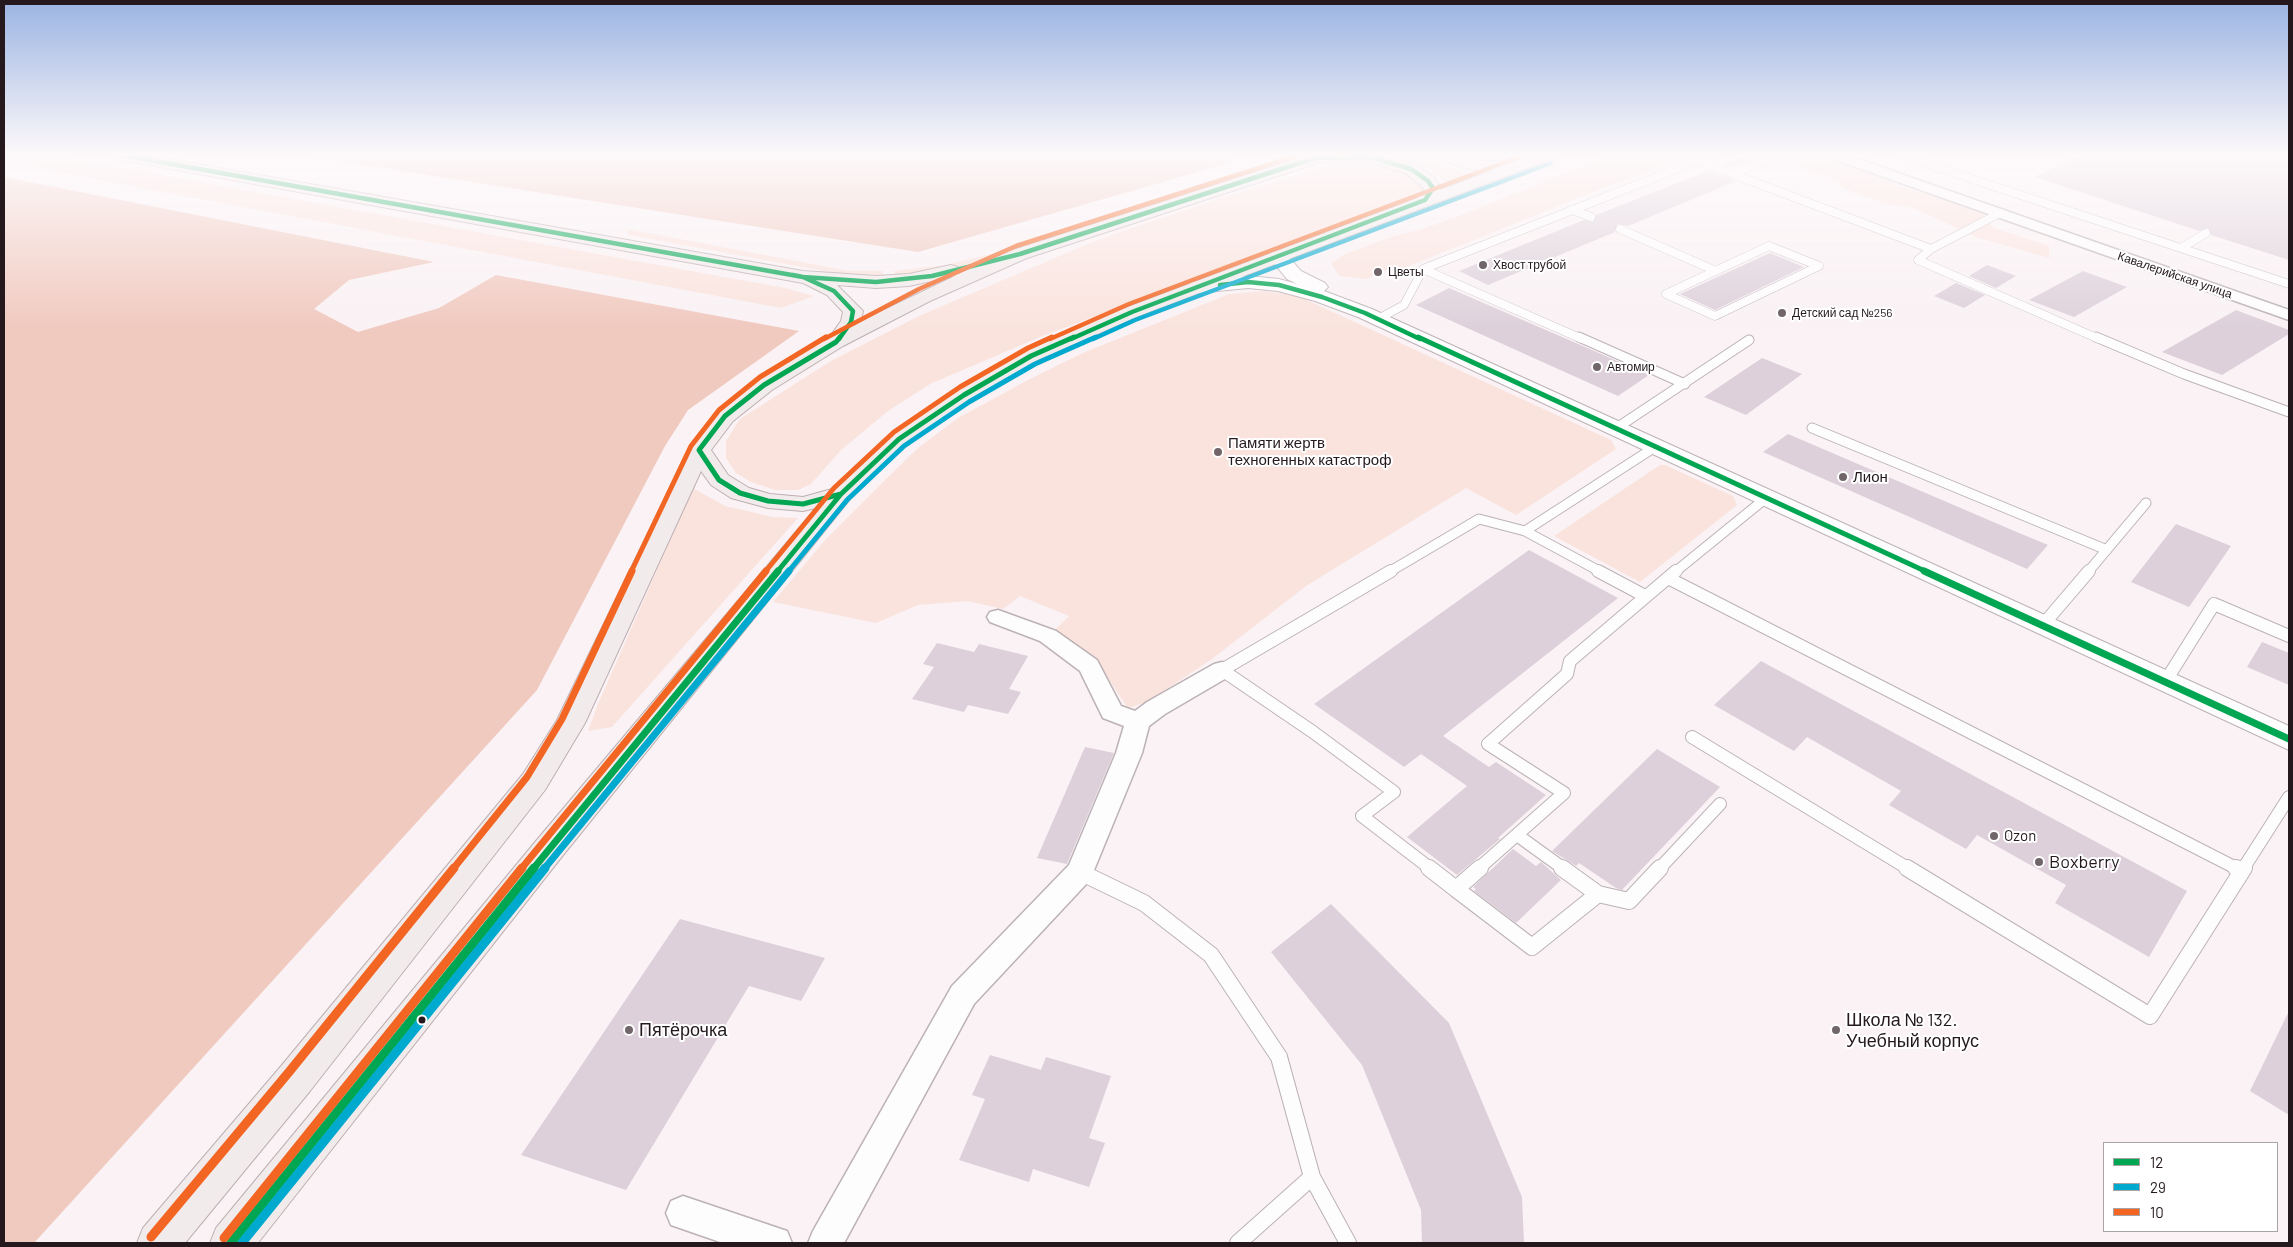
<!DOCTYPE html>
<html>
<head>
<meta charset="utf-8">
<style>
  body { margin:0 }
  #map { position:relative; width:2293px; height:1247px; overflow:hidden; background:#faf2f5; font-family:Barlow,sans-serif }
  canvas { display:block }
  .frame { position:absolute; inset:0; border:5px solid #25191e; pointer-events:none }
  .legend { position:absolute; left:2103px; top:1142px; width:175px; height:90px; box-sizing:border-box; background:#fff; border:1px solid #a8a3a5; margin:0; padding:6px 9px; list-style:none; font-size:15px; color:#25191e }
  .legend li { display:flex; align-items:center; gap:10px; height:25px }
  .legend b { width:25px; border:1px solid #a8a3a5 }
</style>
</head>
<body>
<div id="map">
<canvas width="2293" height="1247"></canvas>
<div class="frame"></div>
<ul class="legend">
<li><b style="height:6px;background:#00a651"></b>12</li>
<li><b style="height:6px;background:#00a9ce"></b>29</li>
<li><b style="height:6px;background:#f26522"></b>10</li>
</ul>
</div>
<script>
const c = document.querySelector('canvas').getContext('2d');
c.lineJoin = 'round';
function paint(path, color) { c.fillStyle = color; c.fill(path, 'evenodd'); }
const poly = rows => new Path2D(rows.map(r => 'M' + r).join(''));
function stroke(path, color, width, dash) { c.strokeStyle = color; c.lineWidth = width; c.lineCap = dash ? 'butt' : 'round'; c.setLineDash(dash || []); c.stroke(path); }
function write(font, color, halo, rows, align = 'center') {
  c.font = font + ' Barlow,sans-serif'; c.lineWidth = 4; c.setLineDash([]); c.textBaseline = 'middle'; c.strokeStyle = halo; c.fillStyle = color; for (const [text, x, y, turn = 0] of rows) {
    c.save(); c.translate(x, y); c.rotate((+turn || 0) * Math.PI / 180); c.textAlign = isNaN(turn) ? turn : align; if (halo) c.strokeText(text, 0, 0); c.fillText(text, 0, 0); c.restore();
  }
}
const green = poly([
  [4,155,51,155,785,288,814,296,781,308,4,162],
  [1382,155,1432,155,1445,165,1474,175,1476,178,1456,186,1449,185,1430,170],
  [1460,155,1528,155,1502,165,1475,162],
  [1613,155,1694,155,1678,162,1598,190,1399,270,1384,271,1367,279,1339,276,1331,263,1345,254,1394,236,1419,230,1461,215],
  [1760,155,1823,155,1877,175,1898,186,1963,204,1984,215,1994,228,2049,246,2049,258,1979,238,1911,207,1891,205,1860,195,1839,186,1840,181],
  [1287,158,1291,160,997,257,934,273,896,278,894,271,946,265,1003,251],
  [1362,162,1377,164,1409,175,1423,186,1424,192,1040,337,930,384,888,411,841,450,811,484,798,490,775,490,751,482,736,473,726,458,726,441,740,419,831,361,921,315,1090,243,1144,224,1221,198,1332,165],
  [627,229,849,271,883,271,883,278,869,278,835,273,628,235],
  [1263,291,1296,295,1611,440,1616,449,1516,515,1466,488,1306,586,1212,659,1147,702,1128,708,1097,662,1054,631,1069,616,1020,596,1003,609,968,601,918,605,876,623,773,602,826,539,880,485,918,448,958,418,1030,379,1083,353,1229,294],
  [1660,465,1665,465,1733,496,1737,505,1640,582,1554,536],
  [693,488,725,506,773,517,798,518,612,727,588,731,598,704]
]);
const forest = poly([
  [300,155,1227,155,1233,162,918,252],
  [4,177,434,262,349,280,314,309,358,332,439,308,496,275,799,331,688,410,665,446,537,690,34,1243,4,1243]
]);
const building = poly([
  [1748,155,1751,155,1753,160,1731,167,1723,164],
  [2082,155,2289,155,2289,260,2211,235,2208,228,2199,231,2035,177],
  [1708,171,1736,181,1628,226,1617,224,1615,232,1488,285,1459,271,1584,220,1592,222,1596,215],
  [1770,253,1804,267,1715,310,1680,294],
  [1987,265,2016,276,1996,288,1969,276],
  [2083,271,2127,287,2074,317,2029,300],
  [1956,283,1985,295,1964,308,1934,296],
  [1449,288,1576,343,1649,375,1618,396,1416,305],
  [2236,310,2289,330,2289,334,2222,375,2162,352],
  [1762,358,1802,374,1746,415,1704,397],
  [1788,434,2012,530,2048,545,2027,569,1763,452],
  [2176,524,2231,546,2189,607,2131,582],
  [1529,550,1618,598,1443,736,1489,767,1496,762,1546,795,1498,838,1500,839,1457,875,1407,837,1467,786,1421,754,1404,767,1314,704],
  [2262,642,2289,653,2289,685,2247,667],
  [937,643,974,652,979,644,1028,656,1009,689,1021,692,1008,714,968,705,964,712,912,699,934,667,923,664],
  [1761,661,2187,891,2149,957,2055,903,2066,885,1977,835,1966,849,1889,805,1901,791,1807,737,1794,751,1714,705],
  [1085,747,1114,753,1067,864,1037,858],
  [1657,749,1720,787,1622,890,1616,888,1579,863,1576,866,1552,851],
  [1513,849,1536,866,1541,862,1561,880,1516,923,1474,891,1476,889,1473,887],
  [1331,904,1449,1023,1522,1197,1524,1243,1422,1243,1421,1210,1362,1065,1271,952],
  [680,919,825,958,801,1001,749,986,626,1190,521,1155],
  [2289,1011,2289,1115,2250,1091],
  [990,1055,1041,1070,1046,1057,1111,1076,1089,1138,1105,1143,1089,1187,1033,1169,1029,1182,959,1160,985,1099,972,1095]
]);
const serviceFar3 = poly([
  [1900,155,2289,284],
  [1696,160,1931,249,2000,213],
  [1292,165,1293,155],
  [1732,173,1769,160],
  [1572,210,1591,217],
  [1620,229,1716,271],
  [1769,246,1819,266,1715,316,1666,294,1769,246],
  [2181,248,2206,233],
  [1931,249,1918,260,2099,339],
  [1423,269,1582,339],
  [1378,319,1404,305,1423,269,1712,155]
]);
const serviceFar2 = poly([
  [1579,337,1685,384],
  [2096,337,2184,374,2289,412],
  [1812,428,2107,550],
  [1615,429,1749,340],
  [1525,531,1601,572],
  [1389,572,1479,519,1525,531,1655,447],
  [1675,572,1766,498],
  [2088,572,2146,503]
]);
const serviceFar1 = poly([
  [1391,571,1222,670,1313,732,1394,792,1362,816,1431,869],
  [1598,571,1645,596],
  [1668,578,2238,869],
  [2042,626,2089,571],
  [2165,682,2214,604,2289,636],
  [1692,737,1909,869],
  [1517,835,1564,869],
  [1478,869,1564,793,1488,744,1567,674,1570,661,1676,571],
  [1659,869,1720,804],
  [2243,869,2289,797]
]);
const service = poly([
  [1429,868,1456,889,1480,868],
  [1907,868,2150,1016,2244,868],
  [2236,868,2242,871],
  [1080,872,1144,903,1211,955,1279,1057,1312,1177,1238,1243],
  [1456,889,1532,947,1598,894,1562,868],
  [1598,894,1629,901,1660,868],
  [1312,1177,1348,1243]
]);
const minor = poly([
  [1829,155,1847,155,2289,310,2289,320,1830,158,1829,155],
  [998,610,1056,631,1097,660,1121,706,1135,711,1147,702,1214,664,1222,662,1230,664,1234,670,1230,676,1165,714,1149,726,1142,753,1090,880,974,1004,844,1243,808,1243,813,1231,952,986,1069,865,1116,753,1124,726,1103,718,1080,671,1040,641,990,622,987,617,990,612,998,610],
  [683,1196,787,1231,792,1243,723,1243,671,1225,666,1213,671,1201,683,1196]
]);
const tertiary = poly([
  [1278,251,1285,253,1301,271,1325,283,1328,287,1324,291,1372,309,2289,726,2289,750,1358,317,1315,301,1278,291,1248,288,1197,293,1190,291,1187,287,1190,283,1197,281,1248,276,1279,279,1297,284,1287,279,1269,257,1271,253,1278,251]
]);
const primary = poly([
  [113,155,146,155,803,271,876,276,909,274,951,265,958,267,960,271,958,274,1013,250,1309,155,1380,155,1417,165,1434,177,1441,188,1440,190,1491,171,1467,169,1437,158,1435,155,1457,155,1475,161,1504,161,1510,163,1534,155,1556,155,1554,158,1139,316,1038,360,972,400,907,444,850,499,560,859,258,1243,210,1243,216,1228,536,841,816,508,803,511,768,508,731,498,711,485,701,471,585,723,545,790,310,1091,185,1243,137,1243,143,1228,282,1065,523,774,557,720,691,445,717,411,756,380,829,338,841,321,843,312,827,295,803,283,121,160,113,155],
  [1370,162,1405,173,1424,188,1418,198,1125,308,1024,352,956,390,891,434,832,489,803,497,770,494,749,488,728,475,711,450,733,421,772,390,843,346,930,301,1027,258,1318,163,1370,162],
  [955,276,861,321,863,311,837,285,876,288,909,286,955,276]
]);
const bus1Far3 = poly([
  [121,155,803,277,876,282,932,276,1020,254,1315,158,1371,157,1411,169,1428,181,1433,188,1425,200,1132,312,1071,339],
  [793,275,803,277,834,291,853,311,851,322,839,339],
  [1220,285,1248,282,1279,285,1322,297,1365,313,1420,339]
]);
const bus1Far2 = poly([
  [840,337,836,342,764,385,725,416,699,450,719,480,740,493,768,501,803,504,841,494,857,479],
  [1418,337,1927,572],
  [777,572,841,494,899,439,964,395,1031,356,1074,337]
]);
const bus1Far1 = poly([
  [1924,571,2289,739],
  [533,869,778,571]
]);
const bus1 = poly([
  [231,1243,534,868]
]);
const bus2Far3 = poly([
  [1093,339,1135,320,1551,163]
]);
const bus2Far2 = poly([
  [788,572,847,500,904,446,969,402,1035,364,1096,337]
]);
const bus2Far1 = poly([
  [544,869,789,571]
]);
const bus2 = poly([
  [242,1243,545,868]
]);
const bus3Far3 = poly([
  [824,339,919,289,1016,246,1299,155],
  [1050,339,1129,304,1524,155]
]);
const bus3Far2 = poly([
  [631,572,691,446,719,410,760,377,826,337],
  [765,572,834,488,894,432,960,387,1028,348,1052,337]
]);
const bus3Far1 = poly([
  [453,869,527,777,562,719,632,571],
  [521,869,766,571]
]);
const bus3 = poly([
  [151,1237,289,1072,454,868],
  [224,1238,522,868]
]);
const markers = [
  [1483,265,5,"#706569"],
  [1378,272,5,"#706569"],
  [1782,313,5,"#706569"],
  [1597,367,5,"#706569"],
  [1218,452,5,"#706569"],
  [1843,477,5,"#706569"],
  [1994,836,5,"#706569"],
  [2039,862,5,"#706569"],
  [422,1020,4.5,"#25191e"],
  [629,1030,5,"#706569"],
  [1836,1030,5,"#706569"]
];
const farPoinames = [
  ["Хвост трубой",1493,265],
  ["Цветы",1388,272],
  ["Детский сад №256",1792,313],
  ["Автомир",1607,367]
];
const farStreetnames = [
  ["Кавалерийская улица",2175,275,19]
];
const poiNames = [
  ["Памяти жертв",1228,443],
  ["техногенных катастроф",1228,460],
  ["Лион",1853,477],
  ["Ozon",2004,836]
];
const nearPoinames = [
  ["Boxberry",2049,862],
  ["Школа № 132.",1846,1020],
  ["Учебный корпус",1846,1041],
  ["Пятёрочка",639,1030]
];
paint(green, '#fae3dd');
paint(forest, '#f0c9bf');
paint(building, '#ddd0da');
stroke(serviceFar3, '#bcb2b6', 9);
stroke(serviceFar2, '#bcb2b6', 11);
stroke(serviceFar1, '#bcb2b6', 14);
stroke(service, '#bcb2b6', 18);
stroke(minor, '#bcb2b6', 3);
stroke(tertiary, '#bcb2b6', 2);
stroke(primary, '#beafb1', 2);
stroke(serviceFar3, '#fefdfe', 8);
stroke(serviceFar2, '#fefdfe', 9);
stroke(serviceFar1, '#fefdfe', 12);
stroke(service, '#fefdfe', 16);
paint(minor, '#fefdfe');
paint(tertiary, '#fefdfe');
paint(primary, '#f2ebec');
stroke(bus1Far3, '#00a651', 4.5);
stroke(bus1Far2, '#00a651', 5);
stroke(bus1Far1, '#00a651', 7);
stroke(bus1, '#00a651', 9);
stroke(bus2Far3, '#00a9ce', 4.5);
stroke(bus2Far2, '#00a9ce', 5);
stroke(bus2Far1, '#00a9ce', 7);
stroke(bus2, '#00a9ce', 9);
stroke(bus3Far3, '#f26522', 4.5);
stroke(bus3Far2, '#f26522', 5);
stroke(bus3Far1, '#f26522', 7);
stroke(bus3, '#f26522', 9);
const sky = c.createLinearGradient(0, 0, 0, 329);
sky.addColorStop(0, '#9bb4e2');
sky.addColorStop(0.47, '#fdf9fa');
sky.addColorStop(1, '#fdf9fa00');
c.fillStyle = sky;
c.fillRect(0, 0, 2293, 329);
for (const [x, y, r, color] of markers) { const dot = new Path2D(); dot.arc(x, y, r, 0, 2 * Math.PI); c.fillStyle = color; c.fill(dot); stroke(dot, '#fff', 2); }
write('12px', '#25191e', '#fff', farPoinames, 'left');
write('12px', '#25191e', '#fff', farStreetnames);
write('15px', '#25191e', '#fff', poiNames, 'left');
write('18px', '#25191e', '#fff', nearPoinames, 'left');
</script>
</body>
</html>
